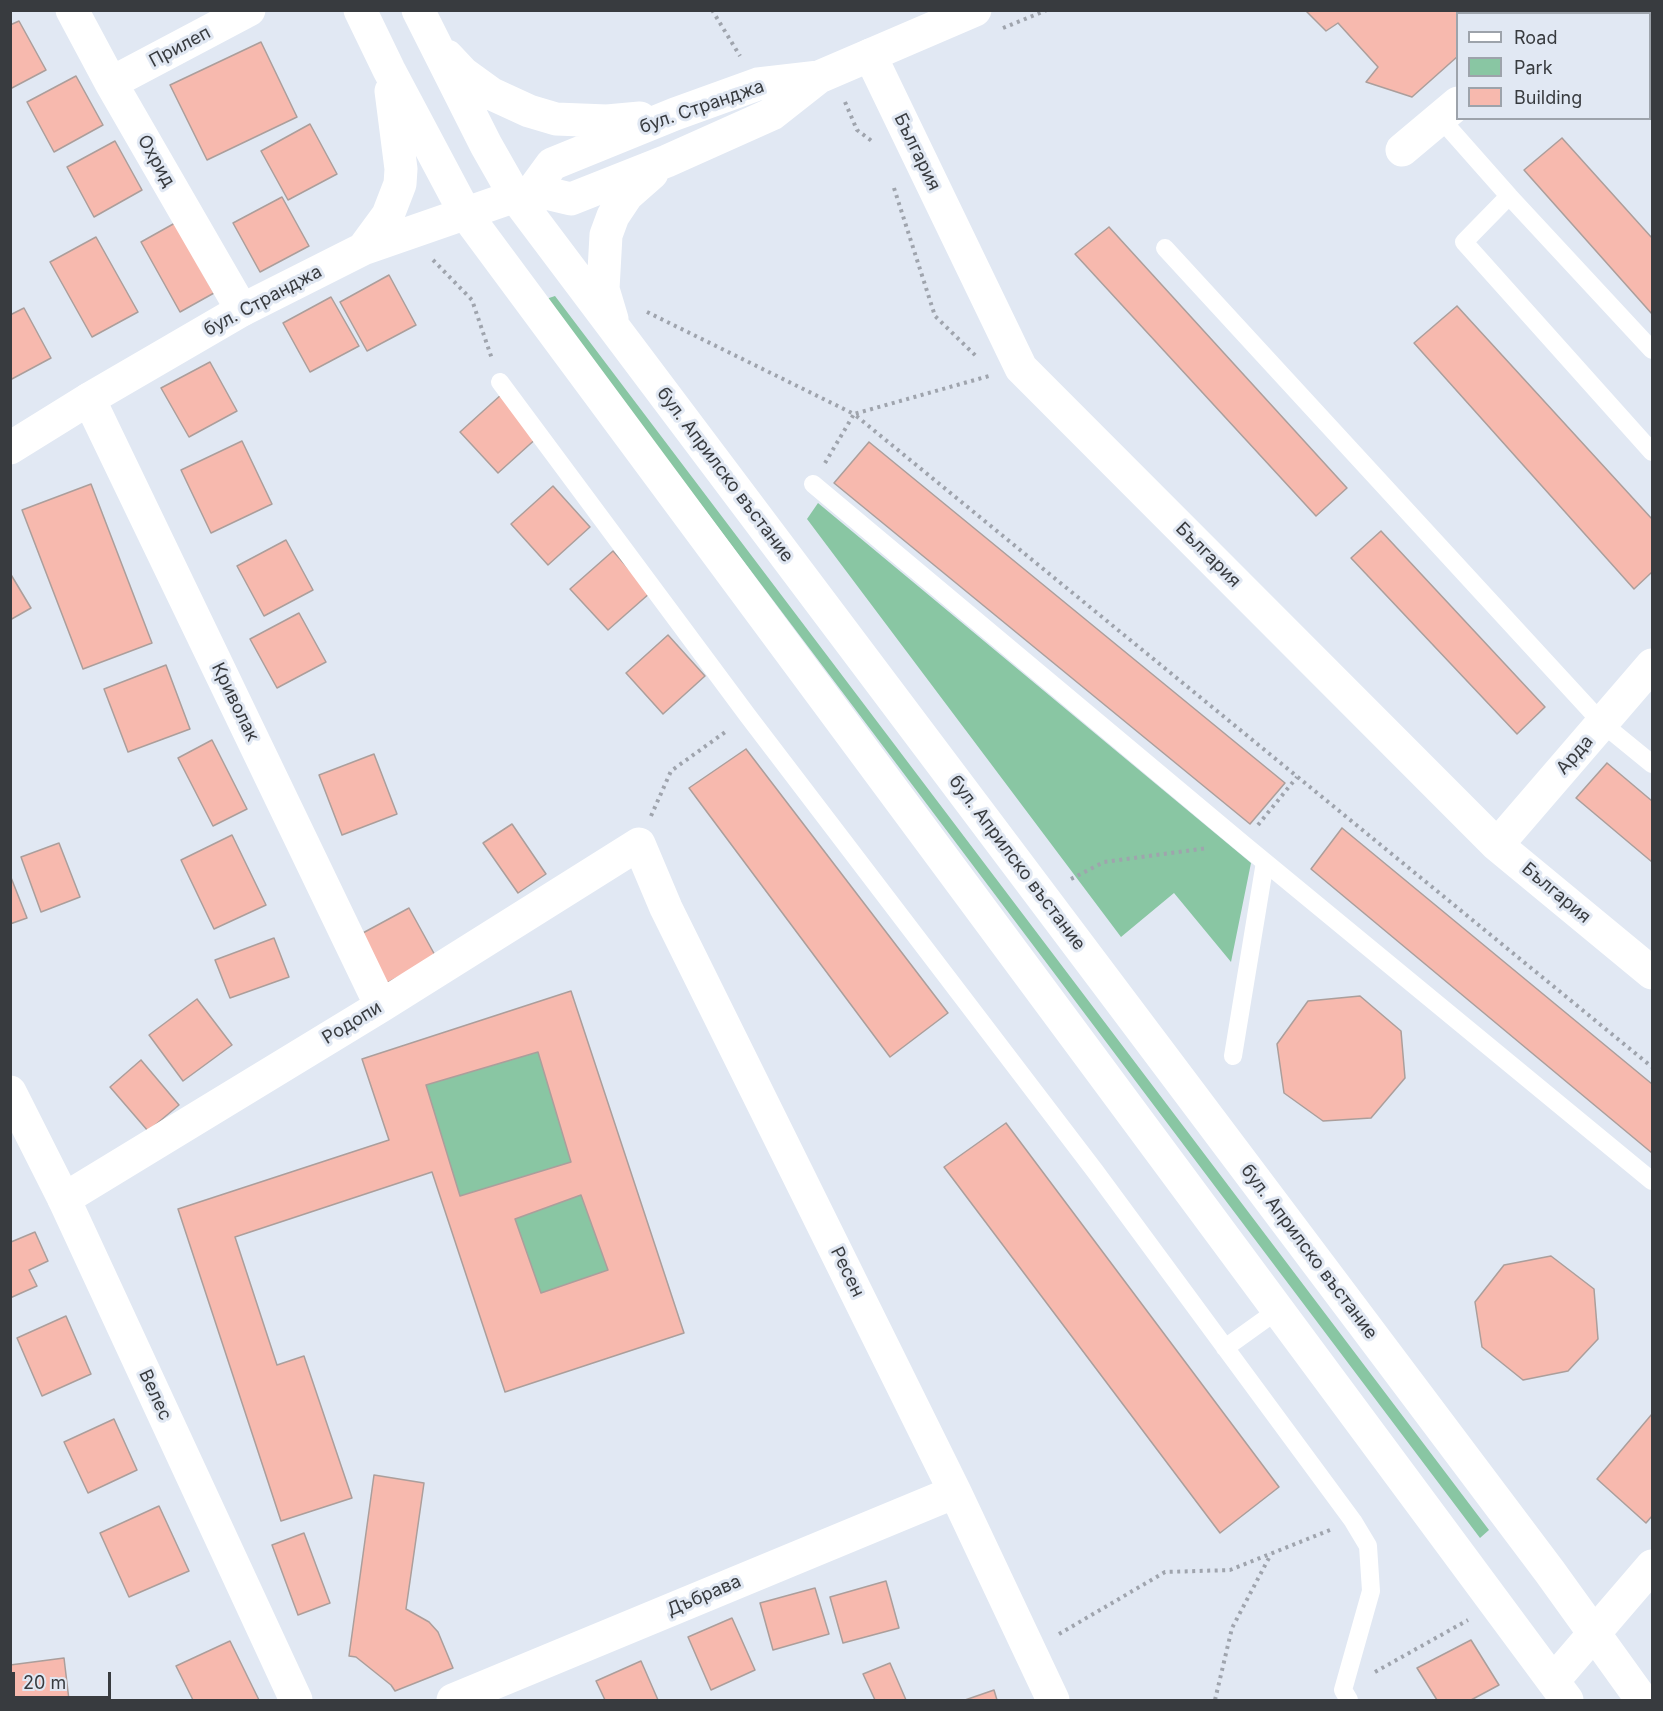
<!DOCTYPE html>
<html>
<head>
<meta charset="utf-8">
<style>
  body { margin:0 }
  #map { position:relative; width:1663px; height:1711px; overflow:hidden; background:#e1e8f3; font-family:Inter,sans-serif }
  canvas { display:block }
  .frame { position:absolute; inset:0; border:12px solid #383b3f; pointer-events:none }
  .legend { position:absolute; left:1456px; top:12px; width:195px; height:108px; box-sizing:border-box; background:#e1e8f3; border:2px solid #9da3ab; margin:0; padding:8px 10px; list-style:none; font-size:18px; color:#383b3f }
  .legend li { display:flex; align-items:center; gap:12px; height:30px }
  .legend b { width:30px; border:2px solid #9da3ab }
  .scale { position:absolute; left:12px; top:1672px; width:99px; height:27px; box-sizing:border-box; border:3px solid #383b3f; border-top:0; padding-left:8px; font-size:18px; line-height:21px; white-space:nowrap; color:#383b3f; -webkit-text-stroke:4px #e1e8f3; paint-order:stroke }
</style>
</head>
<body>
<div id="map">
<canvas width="1663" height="1711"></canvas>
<div class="frame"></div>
<ul class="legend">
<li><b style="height:8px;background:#fff"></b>Road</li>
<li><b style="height:16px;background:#89c6a3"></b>Park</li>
<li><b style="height:16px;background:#f7b9ae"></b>Building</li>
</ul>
<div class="scale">20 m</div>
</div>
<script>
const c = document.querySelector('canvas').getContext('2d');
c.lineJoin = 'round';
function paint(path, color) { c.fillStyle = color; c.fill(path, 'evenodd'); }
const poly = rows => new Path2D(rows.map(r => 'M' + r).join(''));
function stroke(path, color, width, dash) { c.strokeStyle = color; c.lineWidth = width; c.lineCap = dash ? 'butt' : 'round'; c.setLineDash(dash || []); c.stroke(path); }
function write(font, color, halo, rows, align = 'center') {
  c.font = font + ' Inter,sans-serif'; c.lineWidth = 6; c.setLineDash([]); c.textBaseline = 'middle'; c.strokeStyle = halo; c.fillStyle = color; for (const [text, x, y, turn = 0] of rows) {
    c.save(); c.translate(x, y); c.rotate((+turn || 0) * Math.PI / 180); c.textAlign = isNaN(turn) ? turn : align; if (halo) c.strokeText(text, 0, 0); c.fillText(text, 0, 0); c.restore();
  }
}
const green = poly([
  [555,296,1489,1530,1480,1538,546,299],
  [818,503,1251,863,1231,962,1174,893,1121,937,807,519],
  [538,1052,571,1162,460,1196,426,1085],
  [581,1195,608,1270,541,1293,515,1219]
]);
const building = poly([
  [1305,10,1468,10,1470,14,1458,14,1458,56,1412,97,1366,82,1378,67,1338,23,1326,31,1305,10],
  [19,21,46,70,10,89,10,25,19,21],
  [261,42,297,117,207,160,170,85,261,42],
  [76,76,103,125,54,152,27,102,76,76],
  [310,124,337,174,288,200,261,151,310,124],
  [1562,138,1652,238,1652,314,1524,170,1562,138],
  [115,141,142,190,94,217,67,167,115,141],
  [282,197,309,246,260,272,233,223,282,197],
  [175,223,214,293,180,312,141,242,175,223],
  [1109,227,1347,488,1316,516,1075,254,1109,227],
  [96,237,138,312,92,337,50,262,96,237],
  [389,275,416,325,367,351,340,302,389,275],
  [331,297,359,346,310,372,283,323,331,297],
  [1457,306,1652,519,1652,572,1634,589,1414,343,1457,306],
  [24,308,51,358,10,380,10,315,24,308],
  [210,362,237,411,189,437,161,388,210,362],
  [502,394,539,436,498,473,460,432,502,394],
  [242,441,272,504,211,533,181,470,242,441],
  [869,442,1285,783,1250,824,834,483,869,442],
  [91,484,152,643,83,669,22,510,91,484],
  [553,486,590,527,548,565,511,524,553,486],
  [1381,531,1545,707,1517,734,1351,558,1381,531],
  [286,540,313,590,264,616,237,566,286,540],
  [613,551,650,593,608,630,570,589,613,551],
  [10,573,31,608,10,620,10,573],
  [299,613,326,662,277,688,250,639,299,613],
  [668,635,705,676,663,714,626,673,668,635],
  [166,665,190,729,128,752,104,689,166,665],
  [212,740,247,809,213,826,178,758,212,740],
  [746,749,948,1013,890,1057,689,788,746,749],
  [374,754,397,814,342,835,319,775,374,754],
  [1607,763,1652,801,1652,862,1576,798,1607,763],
  [512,824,546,874,518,893,483,843,512,824],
  [1342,828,1652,1084,1652,1153,1311,869,1342,828],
  [232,835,266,905,214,929,181,860,232,835],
  [59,843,80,897,41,912,21,857,59,843],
  [10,875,27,918,10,924,10,875],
  [409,908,436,957,387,983,361,934,409,908],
  [274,938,289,977,230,998,215,960,274,938],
  [571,991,684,1333,505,1392,432,1172,235,1237,277,1365,304,1356,352,1498,281,1521,178,1209,389,1140,362,1059,571,991],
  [538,1052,571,1162,460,1196,426,1085,538,1052],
  [581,1195,608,1270,541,1293,515,1219,581,1195],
  [1360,996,1401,1031,1405,1078,1371,1118,1323,1121,1284,1093,1277,1044,1308,1001,1360,996],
  [197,999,232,1045,183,1081,149,1035,197,999],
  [141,1060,179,1105,148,1131,110,1087,141,1060],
  [1006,1123,1279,1487,1220,1533,944,1167,1006,1123],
  [35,1232,48,1261,29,1270,37,1286,10,1298,10,1240,11,1242,35,1232],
  [1551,1256,1594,1289,1598,1339,1568,1371,1523,1380,1482,1347,1475,1302,1504,1265,1551,1256],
  [66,1316,91,1374,42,1396,17,1338,66,1316],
  [1652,1414,1652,1516,1646,1523,1597,1479,1652,1414],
  [114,1419,137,1470,88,1493,64,1442,114,1419],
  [374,1475,424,1483,406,1609,429,1622,438,1632,453,1668,395,1691,391,1685,356,1657,349,1656,374,1475],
  [159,1506,189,1571,129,1597,100,1533,159,1506],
  [304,1533,330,1603,298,1615,272,1545,304,1533],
  [886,1581,899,1628,843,1643,830,1597,886,1581],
  [815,1588,829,1634,773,1650,760,1603,815,1588],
  [732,1618,755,1670,711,1690,688,1637,732,1618],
  [1471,1640,1499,1685,1471,1700,1437,1700,1417,1668,1471,1640],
  [230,1641,259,1700,193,1700,176,1666,230,1641],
  [64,1658,69,1700,10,1700,10,1665,64,1658],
  [641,1661,658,1700,605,1700,596,1681,641,1661],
  [890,1663,906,1700,875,1700,863,1674,890,1663],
  [994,1690,997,1700,965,1700,994,1690]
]);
const path = poly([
  [712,10,740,56],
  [1003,28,1047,10],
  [845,102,857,130,873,142],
  [894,188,935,316,977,357],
  [433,260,472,300,492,359],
  [647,312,854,414,989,376],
  [825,463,854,414,1652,1067],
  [651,816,671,771,728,730],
  [1258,825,1297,777],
  [1071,879,1104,862,1208,848],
  [1059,1634,1165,1572,1230,1570,1330,1530],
  [1375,1672,1468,1620],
  [1215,1700,1232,1628,1271,1554]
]);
const lane = poly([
  [1440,118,1509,196,1652,350],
  [1509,196,1464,242,1652,452],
  [1165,248,1603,724,1652,764],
  [500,382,748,716,1095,1171,1353,1521,1368,1546,1371,1591,1343,1690,1349,1700],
  [813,484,1243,844,1652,1181],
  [1233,1056,1265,862],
  [1225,1348,1278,1310]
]);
const street = poly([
  [72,10,111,83,242,310],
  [1599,10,1601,14],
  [1562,14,1565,10],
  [870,55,1021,368,1497,845,1652,973],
  [1650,66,1652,69],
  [111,83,249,10],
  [1402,150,1458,103],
  [89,399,381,1006],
  [1497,845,1652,665],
  [64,1199,381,1006,639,844,666,908,955,1492,1053,1700],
  [1554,1680,1652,1566],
  [453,1700,955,1492]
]);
const secondary = poly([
  [360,10,389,70,465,213,1567,1700],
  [418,10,486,145,515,196,1550,1572,1642,1700],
  [447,56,463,73,492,94,529,111,556,119,607,121,640,118],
  [533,190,571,199,667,161,772,114,819,77,975,10],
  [363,249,388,215,400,184,401,169,391,91],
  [612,319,603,289,606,235,613,216,627,195,652,173],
  [10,448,89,399,242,310,363,249,533,190,552,164,675,114,758,84,819,77],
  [10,1092,64,1199,296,1700]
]);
const streetNames = [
  ["Прилеп",180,47,-28],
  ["бул. Странджа",702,107,-19],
  ["България",917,152,64],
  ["Охрид",156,161,60],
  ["бул. Странджа",263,301,-28],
  ["бул. Априлско въстание",725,475,53],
  ["България",1208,555,45],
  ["Криволак",235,702,64],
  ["Арда",1575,755,-49],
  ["бул. Априлско въстание",1017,863,53],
  ["България",1556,893,40],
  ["Родопи",352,1023,-31],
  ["бул. Априлско въстание",1309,1252,53],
  ["Ресен",847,1272,64],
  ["Велес",155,1395,65],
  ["Дъбрава",704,1596,-23]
];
paint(green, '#89c6a3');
paint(building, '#f7b9ae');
stroke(building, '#ab9e9b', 1.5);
stroke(path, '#9fa4ad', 4, [3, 4.5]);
stroke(lane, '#fff', 18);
stroke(street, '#fff', 33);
stroke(secondary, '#fff', 33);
write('18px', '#383b3f', '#e1e8f3', streetNames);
</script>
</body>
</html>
